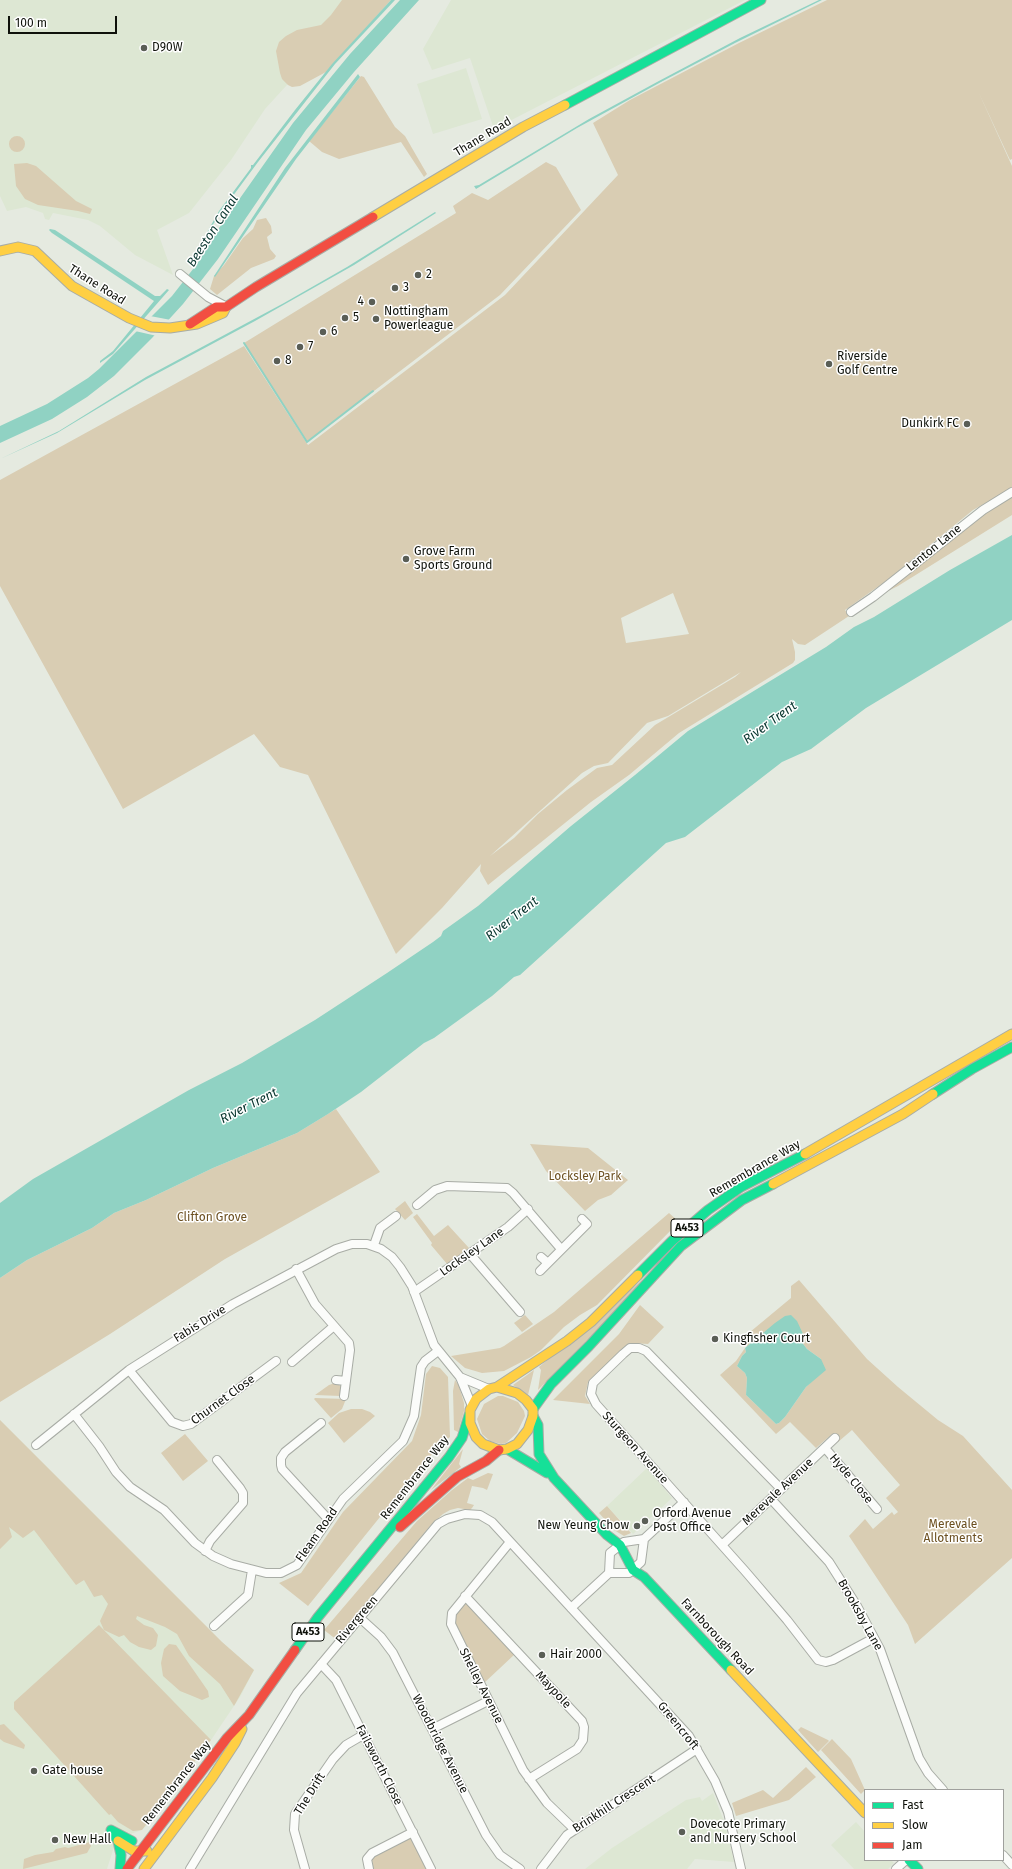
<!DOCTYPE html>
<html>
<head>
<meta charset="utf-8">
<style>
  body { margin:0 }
  #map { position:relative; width:1012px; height:1869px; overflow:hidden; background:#e5eae0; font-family:"Fira Sans",sans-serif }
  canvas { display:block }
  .legend { position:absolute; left:864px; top:1789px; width:140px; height:72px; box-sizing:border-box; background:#fff; border:1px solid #9fa09d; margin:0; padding:5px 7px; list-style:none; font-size:12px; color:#0f120b }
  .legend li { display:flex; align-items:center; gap:8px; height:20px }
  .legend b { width:20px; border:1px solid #9fa09d }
  .scale { position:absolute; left:8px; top:16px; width:109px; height:18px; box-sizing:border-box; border:2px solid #0f120b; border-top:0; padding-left:5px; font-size:12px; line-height:14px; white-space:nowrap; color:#0f120b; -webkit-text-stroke:3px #fff; paint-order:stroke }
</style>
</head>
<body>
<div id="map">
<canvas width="1012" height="1869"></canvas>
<ul class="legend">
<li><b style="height:5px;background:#16e098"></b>Fast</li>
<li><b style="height:5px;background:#ffcf43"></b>Slow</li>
<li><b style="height:5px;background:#f24e42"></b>Jam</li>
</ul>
<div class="scale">100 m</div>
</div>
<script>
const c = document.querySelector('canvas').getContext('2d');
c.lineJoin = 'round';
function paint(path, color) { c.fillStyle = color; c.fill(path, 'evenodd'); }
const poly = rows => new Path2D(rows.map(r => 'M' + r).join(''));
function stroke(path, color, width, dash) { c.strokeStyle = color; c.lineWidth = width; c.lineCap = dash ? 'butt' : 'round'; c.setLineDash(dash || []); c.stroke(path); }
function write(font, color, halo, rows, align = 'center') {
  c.font = font + ' "Fira Sans",sans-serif'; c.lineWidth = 3; c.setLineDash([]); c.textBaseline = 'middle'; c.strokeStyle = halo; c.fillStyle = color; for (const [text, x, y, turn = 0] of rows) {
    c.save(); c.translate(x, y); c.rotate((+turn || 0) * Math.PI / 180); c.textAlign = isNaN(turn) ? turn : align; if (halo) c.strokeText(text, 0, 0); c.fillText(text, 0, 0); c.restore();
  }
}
const built = poly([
  [0,0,349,0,297,74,265,109,231,160,189,213,157,230,173,275,135,255,100,226,88,220,53,213,49,220,45,219,43,213,26,207,7,211,0,196],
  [451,0,745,0,494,129,470,58,432,70,423,49],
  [466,68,482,119,433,134,417,84],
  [0,1420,222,1642,254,1670,240,1697,211,1740,146,1826,142,1830,125,1836,113,1850,107,1869,0,1869],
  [647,1468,672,1498,633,1534,607,1506],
  [713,1793,725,1824,734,1862,695,1859,687,1869,585,1869,612,1848,686,1800,700,1797,702,1801],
  [856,1822,865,1832,865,1860,891,1860,894,1863,888,1869,854,1869,831,1845]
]);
const green = poly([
  [342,0,391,0,326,72,300,86,292,87,288,85,282,79,280,73,276,51,279,42,286,36,297,30,321,25,331,15],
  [827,0,1012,0,1012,159,1010,160,978,91,1012,166,1012,488,973,510,886,581,845,610,849,616,805,645,798,644,792,639,795,652,795,660,793,663,679,733,629,775,591,802,488,885,480,871,481,864,442,908,396,954,308,775,280,767,254,734,123,809,0,586,0,480,244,346,308,445,505,295,618,175,593,123,630,100,739,43],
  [673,593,689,634,626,643,621,618],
  [741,672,735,677,655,725,612,765,597,768,567,790,538,814,514,838,490,856,582,773,594,766,608,763,647,723,668,716],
  [361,76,364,77,395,127,405,136,427,174,424,177,401,142,339,159,322,152,309,141],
  '9 144a8 8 0 1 1 16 0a8 8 0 1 1-16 0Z',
  [546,162,556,167,581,210,500,295,307,442,244,343,456,213,453,206,472,193,488,200],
  [27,163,36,166,76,201,92,209,90,214,78,211,38,205,25,199,16,186,14,164],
  [266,218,271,226,272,233,267,237,270,249,276,256,274,259,251,268,217,295,210,289,214,276,224,265,243,238,253,229,257,220],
  [1012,496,1012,515,898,586,880,595,987,511],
  [336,1109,380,1172,225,1259,110,1334,0,1402,0,1278,27,1260,92,1228,114,1213,146,1200,213,1168,297,1133],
  [530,1144,588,1148,628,1180,611,1195,598,1200,585,1211,546,1171],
  [744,1194,604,1323,538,1390,541,1370,539,1367],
  [405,1201,413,1213,405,1220,395,1209],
  [669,1213,679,1222,597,1305,580,1315,564,1327,541,1350,531,1357,504,1371,482,1373,465,1368,451,1356,500,1348,504,1346,554,1312],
  [417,1214,434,1236,448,1225,469,1248,447,1264,431,1245,432,1243,413,1217],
  [799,1280,867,1359,898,1387,938,1420,963,1436,1012,1490,1012,1558,915,1644,908,1625,849,1536,865,1519,873,1529,892,1512,894,1515,898,1512,886,1498,900,1485,852,1430,838,1442,832,1434,816,1448,790,1422,776,1434,720,1375,736,1361,745,1348,746,1352,742,1356,737,1366,745,1373,747,1378,746,1395,776,1424,779,1423,785,1417,806,1387,811,1382,821,1359,807,1349,800,1340,760,1334,747,1347,744,1337,791,1298,791,1286],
  [640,1305,664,1327,648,1344,632,1343,624,1348,588,1382,585,1396,590,1404,553,1400,619,1334],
  [525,1315,533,1324,522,1332,514,1323],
  [432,1366,440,1368,448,1377,450,1437,440,1445,418,1470,308,1606,279,1583,301,1573,343,1512,412,1441,421,1415,426,1374],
  [534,1370,528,1395,513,1385],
  [455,1380,459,1386,464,1403,464,1411,458,1432,454,1430,453,1391],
  [335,1383,341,1386,341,1396,315,1395,329,1385],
  [498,1396,503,1396,518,1402,524,1411,525,1416,517,1433,506,1443,501,1444,490,1441,482,1434,477,1419,484,1404],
  [315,1398,346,1399,342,1409,331,1418,314,1399],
  [351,1409,362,1409,370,1412,375,1416,344,1443,328,1423,339,1413],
  [0,1420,222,1642,254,1670,234,1706,220,1684,189,1656,177,1634,165,1627,137,1616,136,1619,144,1625,153,1628,158,1635,156,1646,151,1650,139,1647,130,1642,124,1635,119,1637,104,1630,100,1621,108,1604,102,1595,94,1597,84,1580,76,1585,34,1530,23,1538,9,1527,12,1537,0,1549],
  [185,1434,208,1461,183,1481,161,1453],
  [463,1449,459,1464,461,1467,431,1490],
  [488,1473,493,1474,487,1490,483,1488,472,1486,467,1503,474,1505,472,1508,470,1510,458,1508,450,1510,443,1514,430,1526,337,1640,324,1630,417,1521,452,1490,468,1478,473,1480],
  [607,1506,631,1533,624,1536,614,1530,599,1513],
  [466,1601,515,1654,483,1684,454,1623,456,1612],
  [99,1625,211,1740,142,1830,133,1831,118,1822,111,1814,109,1815,14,1709,14,1702],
  [169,1644,176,1645,208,1691,209,1697,202,1700,190,1695,180,1691,163,1676,161,1663,164,1649],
  [4,1724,25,1745,24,1749,4,1742,0,1739,0,1725],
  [801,1727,828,1740,829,1741,818,1752,798,1730],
  [832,1739,851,1759,865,1790,861,1794,821,1750],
  [806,1767,816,1777,789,1800,736,1816,732,1803,763,1790,773,1798],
  [411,1838,429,1869,373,1869,372,1859,377,1854],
  [90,1842,91,1846,87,1853,23,1869,24,1859,35,1855,53,1852,56,1849,65,1847,68,1848]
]);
const water = poly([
  [391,0,395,0,335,64,258,162,224,208,212,226,201,251,192,264,191,261,219,211,251,168,251,165,253,165,295,110,332,64],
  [400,0,419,0,354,72,306,130,218,259,183,304,152,338,114,376,87,397,52,419,0,443,0,426,47,404,88,378,99,369,172,296,197,264,219,228,293,123,350,54],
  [819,0,822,0,735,43,661,82,577,128,476,189,474,186,479,185,589,119,657,82,740,38],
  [358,74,360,77,296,159,215,277,214,276,285,168],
  [435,212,436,213,354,265,255,321,145,380,57,433,0,459,59,431,146,377,284,303,347,267],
  [50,229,55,230,155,296,160,296,167,289,169,290,113,354,100,363,100,361,113,351,154,301,52,233,49,230],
  [1012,535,1012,620,866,708,811,749,782,762,685,837,666,843,520,975,514,977,492,996,434,1038,424,1043,361,1092,328,1114,297,1133,213,1168,146,1200,114,1213,92,1228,27,1260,0,1278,0,1203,33,1179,189,1090,242,1063,315,1020,387,973,433,942,441,936,443,931,478,906,571,826,635,775,688,731,826,647,854,627,874,617,950,570],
  [791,1315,797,1321,804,1336,800,1340,807,1349,821,1359,826,1370,806,1387,785,1417,779,1423,776,1424,746,1395,747,1378,745,1373,737,1366,742,1356,746,1352,745,1348,775,1323,785,1316]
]);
const pier = poly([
  [150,316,171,320,157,336,135,331]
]);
const stream = poly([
  [244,343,307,442,373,391]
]);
const street = poly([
  [180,274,208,297,225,306],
  [851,612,873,597,983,510,1012,492],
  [417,1205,435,1190,447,1186,507,1188,513,1193,561,1249],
  [374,1245,380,1228,396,1216],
  [470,1254,520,1312],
  [541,1257,548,1263],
  [296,1269,315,1304,349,1343,350,1350,344,1396],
  [540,1271,587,1224,582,1219],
  [414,1292,508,1227,528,1209],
  [292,1362,334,1326],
  [129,1370,172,1422,183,1426,191,1424,276,1361],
  [460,1377,489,1389],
  [336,1380,346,1381],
  [74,1414,99,1446,116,1472,130,1487,164,1510,195,1543,213,1556,231,1564,266,1573,281,1573,297,1565,343,1499,403,1441,414,1416,421,1367,425,1361,438,1351],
  [321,1423,285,1452,281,1458,281,1465,282,1469,328,1519],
  [36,1445,129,1370,233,1304,336,1249,352,1244,367,1244,381,1249,392,1257,400,1267,412,1286,434,1345,460,1377,472,1406],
  [825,1448,877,1509],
  [781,1489,646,1351,639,1348,630,1348,623,1354,593,1383,591,1394,596,1404,745,1571,787,1620,818,1660,826,1662,833,1660,874,1638],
  [771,1499,829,1562,857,1606,880,1649,919,1758,928,1773,943,1790],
  [510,1542,452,1613,451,1624,523,1770,547,1803,574,1829],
  [722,1545,835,1438],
  [205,1551,210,1541,243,1503,243,1493,240,1488,217,1460],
  [609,1573,610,1553,624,1542,644,1539,684,1502],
  [465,1596,582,1721,584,1727,583,1740,577,1749,529,1779],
  [571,1608,609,1573,629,1573,641,1562,644,1539],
  [360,1618,381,1637,393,1653,486,1835,500,1855,520,1869],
  [214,1626,248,1595,252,1570],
  [321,1664,336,1680,431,1869],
  [432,1729,488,1701],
  [1003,1855,1012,1865],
  [190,1869,297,1693,438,1524,447,1519,465,1514,480,1515,492,1522,689,1736,715,1781,728,1812,741,1869],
  [305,1869,294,1830,295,1814,333,1759,346,1745,363,1735],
  [369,1869,367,1859,372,1853,413,1832],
  [541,1869,567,1835,697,1749],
  [896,1869,906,1860]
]);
const fast = poly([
  [565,105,761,0],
  [933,1094,972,1069,1012,1047],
  [638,1275,672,1241,708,1210,741,1187,805,1154],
  [533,1409,551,1384,589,1346,681,1246,742,1200,773,1184],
  [533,1416,538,1425,539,1454,554,1478,607,1535,620,1545,633,1570,644,1577,731,1670],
  [507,1449,547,1473],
  [295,1650,318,1617,449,1457,462,1438,469,1415],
  [111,1830,132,1841],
  [115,1837,118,1841,121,1855,120,1869],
  [909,1860,918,1869]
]);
const slow = poly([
  [373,217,523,127,565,105],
  [0,251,18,247,35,251,72,286,129,318,151,327,170,328,197,324,223,313,226,307],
  [805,1154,1012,1034],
  [773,1184,903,1114,933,1094],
  [497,1387,567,1341,591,1322,638,1275],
  [497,1387,517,1393,526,1400,533,1409,533,1416,528,1430,517,1444,507,1449,499,1450,483,1444,476,1437,470,1423,470,1410,476,1399,489,1389,497,1387],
  [731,1670,865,1813],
  [118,1841,134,1851,147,1851],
  [144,1869,212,1778,235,1743,242,1729]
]);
const jam = poly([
  [190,324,216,307,226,307,256,287,373,217],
  [400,1527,457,1477,486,1461,499,1450],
  [127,1869,227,1738,249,1715,295,1650]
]);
const markers = [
  [144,48,4,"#5a5e56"],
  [418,275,4,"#5a5e56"],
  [395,288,4,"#5a5e56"],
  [372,302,4,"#5a5e56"],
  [345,318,4,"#5a5e56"],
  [376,319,4,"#5a5e56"],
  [323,332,4,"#5a5e56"],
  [300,347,4,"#5a5e56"],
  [277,361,4,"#5a5e56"],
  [829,364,4,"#5a5e56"],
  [967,424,4,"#5a5e56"],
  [406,559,4,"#5a5e56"],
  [715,1339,4,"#5a5e56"],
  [645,1521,4,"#5a5e56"],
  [637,1526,4,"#5a5e56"],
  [542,1655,4,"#5a5e56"],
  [34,1771,4,"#5a5e56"],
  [682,1832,4,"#5a5e56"],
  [55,1840,4,"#5a5e56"]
];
const shields = [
  [687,1228,32],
  [308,1632,32]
];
const shieldNames = [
  ["A453",687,1228],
  ["A453",308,1632]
];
const poiNames = [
  ["D90W",152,48],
  ["2",426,275],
  ["3",403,288],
  ["4",364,302,"right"],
  ["Nottingham",384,312],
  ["Powerleague",384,326],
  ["5",353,318],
  ["6",331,332],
  ["7",308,347],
  ["Riverside",837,357],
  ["Golf Centre",837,371],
  ["8",285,361],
  ["Dunkirk FC",959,424,"right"],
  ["Grove Farm",414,552],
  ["Sports Ground",414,566],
  ["Kingfisher Court",723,1339],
  ["Orford Avenue",653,1514],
  ["Post Office",653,1528],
  ["New Yeung Chow",629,1526,"right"],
  ["Hair 2000",550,1655],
  ["Gate house",42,1771],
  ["Dovecote Primary",690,1825],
  ["and Nursery School",690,1839],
  ["New Hall",63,1840]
];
const streetNames = [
  ["Thane Road",483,137,-31],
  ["Thane Road",97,285,32],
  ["Lenton Lane",934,548,-39],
  ["Remembrance Way",755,1169,-30],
  ["Locksley Lane",472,1252,-35],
  ["Fabis Drive",200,1324,-32],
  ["Churnet Close",223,1400,-36],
  ["Sturgeon Avenue",635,1448,48],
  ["Remembrance Way",415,1478,-52],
  ["Hyde Close",851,1479,50],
  ["Merevale Avenue",778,1492,-43],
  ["Fleam Road",317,1535,-55],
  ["Brooksby Lane",860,1615,61],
  ["Rivergreen",357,1620,-50],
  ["Farnborough Road",717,1637,47],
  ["Shelley Avenue",481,1686,63],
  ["Maypole",553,1690,47],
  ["Greencroft",678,1726,51],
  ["Woodbridge Avenue",440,1744,63],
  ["Failsworth Close",379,1765,63],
  ["Remembrance Way",177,1783,-52],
  ["The Drift",310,1794,-58],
  ["Brinkhill Crescent",614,1804,-33]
];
const parkNames = [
  ["Locksley Park",585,1177],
  ["Clifton Grove",212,1218],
  ["Merevale",953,1525],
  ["Allotments",953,1539]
];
const waterNames = [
  ["Beeston Canal",213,231,-57],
  ["River Trent",770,723,-36],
  ["River Trent",512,919,-38],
  ["River Trent",249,1106,-27]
];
paint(built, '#dde7d3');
paint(green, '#d9cdb3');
paint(water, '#90d2c3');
paint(pier, '#e5eae0');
stroke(stream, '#90d2c3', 2);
stroke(street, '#a8aca5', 10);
stroke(fast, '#a8aca5', 11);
stroke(slow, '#a8aca5', 11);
stroke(jam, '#a8aca5', 11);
stroke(street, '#fbfcfa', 8);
stroke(fast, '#16e098', 9);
stroke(slow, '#ffcf43', 9);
stroke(jam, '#f24e42', 9);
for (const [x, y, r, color] of markers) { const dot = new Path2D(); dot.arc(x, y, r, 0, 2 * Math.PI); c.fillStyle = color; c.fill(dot); stroke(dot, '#fff', 1.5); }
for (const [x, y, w] of shields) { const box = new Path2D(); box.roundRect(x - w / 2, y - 9, w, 18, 3); c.fillStyle = '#fff'; c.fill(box); stroke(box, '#0f120b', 1); }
write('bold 11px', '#0f120b', null, shieldNames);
write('12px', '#0f120b', '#fff', poiNames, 'left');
write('12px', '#0f120b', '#fff', streetNames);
write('12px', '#6d5122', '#fff', parkNames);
write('italic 13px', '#09362f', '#fff', waterNames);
</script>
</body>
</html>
